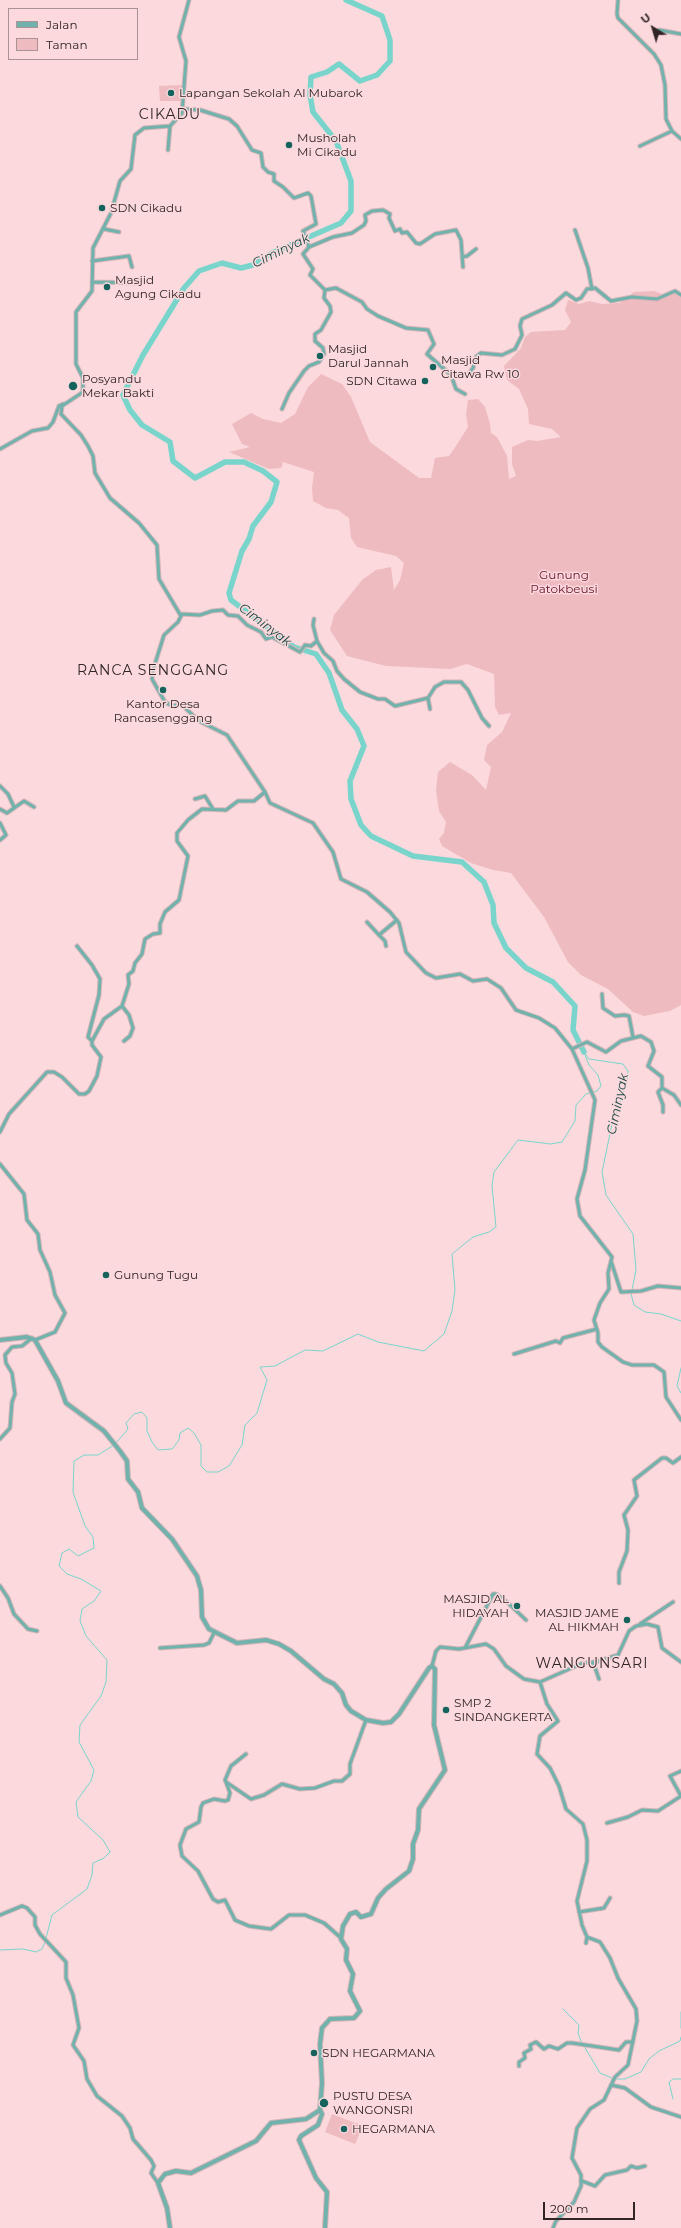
<!DOCTYPE html>
<html>
<head>
<meta charset="utf-8">
<style>
  body { margin:0 }
  #map { position:relative; width:681px; height:2228px; overflow:hidden; background:#fbd9dd; font-family:Montserrat,sans-serif }
  canvas { display:block }
  .legend { position:absolute; left:8px; top:8px; width:130px; height:52px; box-sizing:border-box; background:#fbd9dd; border:1px solid #aa9194; margin:0; padding:5px 7px; list-style:none; font-size:12px; color:#312526 }
  .legend li { display:flex; align-items:center; gap:8px; height:20px }
  .legend b { width:20px; border:1px solid #aa9194 }
  .north { position:absolute; left:633px; top:8px; width:40px; height:40px; -webkit-text-stroke:3px #fbd9dd; paint-order:stroke; rotate:322deg; font-size:11px; font-weight:700; line-height:16px; text-align:center; color:#312526 }
  .north::after { content:''; display:block; margin:auto; width:14px; height:18px; background:#312526; clip-path:polygon(50% 0,100% 100%,50% 72%,0 100%) }
  .scale { position:absolute; left:543px; top:2202px; width:92px; height:18px; box-sizing:border-box; border:2px solid #312526; border-top:0; padding-left:5px; font-size:12px; line-height:14px; white-space:nowrap; color:#312526; -webkit-text-stroke:3px #fbd9dd; paint-order:stroke }
</style>
</head>
<body>
<div id="map">
<canvas width="681" height="2228"></canvas>
<ul class="legend">
<li><b style="height:5px;background:#71b2ac"></b>Jalan</li>
<li><b style="height:11px;background:#eebbc1"></b>Taman</li>
</ul>
<div class="north">U</div>
<div class="scale">200 m</div>
</div>
<script>
const c = document.querySelector('canvas').getContext('2d');
c.lineJoin = 'round';
function paint(path, color) { c.fillStyle = color; c.fill(path, 'evenodd'); }
const poly = rows => new Path2D(rows.map(r => 'M' + r).join(''));
function stroke(path, color, width, dash) { c.strokeStyle = color; c.lineWidth = width; c.lineCap = dash ? 'butt' : 'round'; c.setLineDash(dash || []); c.stroke(path); }
function write(font, color, halo, rows, align = 'center') {
  c.font = font + ' Montserrat,sans-serif'; c.lineWidth = 3; c.setLineDash([]); c.textBaseline = 'middle'; c.strokeStyle = halo; c.fillStyle = color; for (const [text, x, y, turn = 0] of rows) {
    c.save(); c.translate(x, y); c.rotate((+turn || 0) * Math.PI / 180); c.textAlign = isNaN(turn) ? turn : align; if (halo) c.strokeText(text, 0, 0); c.fillText(text, 0, 0); c.restore();
  }
}
const green = poly([
  [182,85,182,101,160,101,159,86],
  [654,291,665,295,681,293,681,1005,670,1011,644,1016,633,1012,608,989,581,975,568,962,544,917,511,873,493,870,471,863,442,846,439,839,444,833,446,822,439,811,436,790,438,772,450,762,472,775,486,790,491,767,484,760,487,745,502,732,511,713,499,715,495,707,494,674,467,664,450,669,386,666,347,656,330,630,334,615,362,580,376,570,391,567,394,590,400,580,404,563,396,556,357,547,351,538,349,518,338,510,326,508,313,501,312,488,314,472,283,462,281,468,269,469,229,452,250,447,242,444,232,424,251,413,263,419,281,423,295,414,308,387,321,374,342,384,351,397,370,442,419,478,431,478,435,458,449,456,456,446,468,427,466,414,468,400,478,399,485,407,490,424,491,433,497,437,507,456,509,479,516,476,512,464,512,447,528,440,537,441,561,437,552,429,529,424,528,409,519,389,507,380,504,366,521,348,525,337,531,332,565,330,571,322,565,310,568,300,579,304,589,301,602,304,620,303,634,292],
  [332,2114,363,2126,355,2144,325,2132]
]);
const stream = poly([
  [586,1055,589,1059,623,1064,628,1071,627,1082,612,1124,602,1172,606,1195,633,1234,636,1270,632,1290],
  [631,1294,634,1305,645,1312,661,1314,681,1321],
  [681,1368,677,1386,681,1393],
  [116,1443,128,1429,126,1423,134,1414,142,1412,147,1418,147,1431,152,1442,158,1450,172,1449,179,1440,180,1433,188,1428,194,1433,201,1445,201,1466,207,1472,218,1472,229,1466,242,1445,245,1425,257,1413,267,1380,260,1367,275,1366,305,1350,323,1351,358,1334,378,1342,424,1351,444,1334,452,1311,455,1290,452,1254,473,1237,489,1232,496,1227,492,1186,494,1172,518,1140,551,1144,562,1142,575,1121,576,1105,586,1094,597,1091,601,1086,598,1075,589,1065,584,1052],
  [46,1938,52,1915,87,1889,92,1875,93,1863,104,1858,110,1852,103,1840,78,1817,76,1802,91,1781,94,1770,79,1742,80,1725,101,1696,106,1682,107,1660,86,1636,80,1621,82,1609,94,1601,101,1591,81,1579,67,1574,59,1566,62,1553,69,1549,78,1556,94,1548,93,1537,85,1526,73,1492,74,1461,84,1455,98,1455,114,1445],
  [0,1950,23,1949,36,1952,42,1949,45,1942],
  [563,2009,579,2025,578,2033,582,2044],
  [681,2012,681,2028],
  [584,2046,600,2073,612,2078],
  [615,2079,625,2079,641,2072,649,2059,659,2051,680,2041,681,2037],
  [673,2099,669,2082,673,2079,681,2079]
]);
const river = poly([
  [346,0,382,16,390,40,390,61,377,75,360,81,339,64,327,72,311,77,310,95,313,112,336,141,351,181,351,211,341,223,272,253,253,265,241,268,222,263,199,271,184,288,143,355,123,395,130,410,142,425,170,442,173,461,195,478,225,462,244,462,263,471,277,482,271,502,253,526,249,539,242,551,229,593,231,600,294,647,316,654,329,673,342,710,357,729,364,746,350,781,351,799,361,825,371,836,413,856,462,862,484,882,493,905,494,923,506,948,526,968,553,982,575,1006,573,1030,584,1052]
]);
const minor = poly([
  [189,0,179,37,186,61,182,113,170,126,144,128,135,135,131,169,120,181,111,213,93,248,92,291,76,312,76,364,83,378,83,392,62,406,61,414,81,435,88,446,93,456,95,473,110,498,139,523,157,545,159,579,181,616,178,622,164,635,153,670,152,679,165,702,172,706,181,704,199,721,227,735,265,792,270,803,313,823,333,852,341,879,367,892,390,912,399,923,406,952,426,973,436,978,460,974,473,981,487,979,501,988,516,1010,539,1018,555,1028,572,1049,595,1100,585,1170,577,1199,580,1216,612,1257,608,1273,609,1289,600,1303,594,1320,598,1333,598,1342,602,1347,623,1362,632,1365,654,1365,664,1372,666,1397,681,1420],
  [618,0,617,14,618,18,654,54,661,65,665,85,666,119,672,131,681,139],
  [659,30,681,34],
  [183,109,200,110,229,119,237,126,252,150,261,153,263,167,268,172,274,174,274,181,283,187,294,198,308,193,311,196,316,224,303,231,309,247,303,254,313,269,310,275,325,290,324,298,330,306,331,312,321,330,315,334,315,341,323,348,324,354,319,362,309,366,304,371,289,393,282,409],
  [640,146,672,131],
  [168,150,170,126],
  [104,229,119,232],
  [575,230,588,268,592,289],
  [309,247,333,237,352,233,364,225,366,221,365,215,372,211,383,210,390,214,389,218,395,231,400,229,402,233,407,232,416,243,420,244,435,234,456,230,461,240,463,267],
  [462,257,467,256,476,249],
  [92,261,129,256,132,267],
  [92,282,142,283],
  [325,290,336,288,362,302,367,309,378,316,406,328,428,330,434,344,427,354,451,375,456,389,465,394],
  [451,375,468,375,473,368,476,357,481,353,502,355,515,349,522,335,520,326,522,319,552,305,566,293,576,300,581,298,587,289,595,288,611,301,632,297,657,299,675,291,681,295],
  [0,449,32,431,48,428,53,422,59,406,63,404],
  [180,614,200,615,212,611,223,610,228,615,238,616,247,625,261,632,266,639,272,637,300,652,305,645,311,646,317,641,324,653,333,661,337,671,344,679,360,692,378,699,385,699,395,706,428,698,435,687,444,682,461,682,468,690,482,718,489,726],
  [314,619,313,625,317,641],
  [428,698,430,709],
  [0,786,8,794,14,807],
  [195,799,205,796,213,809],
  [0,809,7,813,24,801,34,807],
  [0,823,6,835,0,840],
  [367,922,379,935,397,920],
  [379,935,385,941,386,946],
  [77,946,92,965,100,979,99,995,88,1037,92,1041],
  [602,994,603,1008,615,1016,624,1015,629,1016,633,1037],
  [122,1006,129,1015,133,1028,130,1036,124,1041],
  [572,1049,587,1042,606,1052,621,1041,641,1036,651,1042,654,1051,648,1066,662,1077,662,1088,674,1095,681,1105],
  [662,1088,658,1092,663,1105,663,1112],
  [0,1132,9,1114,47,1072,54,1072,62,1077,79,1094,85,1094,89,1091,97,1076,101,1057,92,1045,92,1041,104,1019,122,1006,129,984,128,975,133,971,135,963,142,954,145,939,153,934,160,933,160,924,165,912,179,900,188,856,177,841,177,833,188,820,202,809,226,810,238,801,254,801,265,792],
  [0,1164,24,1194,27,1220,38,1234,40,1250,50,1272,55,1295,65,1313,55,1332,35,1340],
  [611,1261,621,1292,641,1291,658,1286,681,1288],
  [514,1354,556,1341,560,1343,563,1338,597,1329],
  [0,1439,10,1428,12,1402,15,1394,12,1373,6,1363,5,1355,12,1347,22,1346,32,1338],
  [619,1583,619,1572,627,1551,628,1530,624,1515,637,1496,634,1480,662,1458,666,1458,673,1463,681,1457],
  [0,1586,8,1598,14,1614,28,1629,37,1631],
  [640,1624,673,1602],
  [160,1648,204,1645,209,1643,214,1633],
  [465,1648,493,1594,496,1594,508,1603,526,1620],
  [593,1662,599,1679],
  [432,1666,436,1651,440,1647,459,1649,486,1644,494,1649,506,1666,524,1679,540,1682,583,1663,596,1662,618,1655,629,1631,636,1626,647,1624,658,1627,662,1648,681,1662],
  [540,1682,547,1704,558,1721,540,1736,537,1754,550,1768,559,1786,566,1809,583,1824,587,1840,587,1861,577,1901,582,1925,587,1937,600,1942,610,1958,618,1978,636,2009,637,2021,628,2065,615,2077,604,2100,590,2109,577,2128,572,2158,581,2175,581,2186,574,2202,556,2221,553,2228],
  [246,1754,231,1766,225,1780,226,1782,251,1799,264,1795,282,1784,300,1789,315,1788,334,1781,342,1781,350,1774,350,1764,366,1720],
  [226,1782,230,1793,228,1800,225,1801,214,1799,203,1803,201,1807,199,1822,186,1829,180,1845,182,1856,198,1871,213,1899,218,1902,225,1900,235,1920,249,1926,271,1929,289,1915,305,1915,324,1923,340,1937],
  [681,1796,670,1776,681,1771],
  [607,1823,628,1817,642,1810,658,1811,681,1796],
  [579,1912,604,1908,610,1898],
  [0,1915,22,1906,27,1908,35,1917,35,1925,40,1934,66,1962,66,1978,73,1995,79,2028,73,2045,84,2061,87,2079,97,2096,122,2116,130,2128,133,2139,151,2160,154,2166,151,2173,158,2183],
  [586,1943,587,1937],
  [519,2066,519,2062,525,2058,524,2053,531,2049,530,2045,536,2042,544,2049,549,2046,558,2049,567,2043,572,2043,619,2050,626,2042,633,2042],
  [611,2085,625,2088,651,2107,681,2117],
  [582,2181,595,2186,605,2175,627,2170,631,2166,637,2168,645,2166]
]);
const tertiary = poly([
  [0,1340,27,1337,35,1340,58,1381,66,1403,104,1431,120,1451,127,1461,128,1479,138,1492,142,1508,172,1539,197,1576,201,1590,202,1617,209,1629,237,1643,266,1640,279,1644,291,1651,324,1679,334,1684,342,1693,346,1705,351,1711,366,1720,383,1723,391,1722,399,1714,429,1668,432,1666,435,1669,434,1725,445,1770,419,1809,418,1830,413,1844,413,1859,409,1871,386,1889,378,1898,371,1914,361,1917,356,1912,350,1914,343,1926,341,1939,347,1949,346,1960,353,1974,350,1991,360,2011,354,2018,330,2019,322,2028,320,2044,322,2083,320,2110],
  [170,2228,167,2208,158,2183,165,2174,176,2171,191,2173,256,2141,271,2123,306,2119,320,2110,322,2114,318,2125,301,2136,299,2140,316,2178,327,2192,325,2228]
]);
const markers = [
  [171,93,4,"#16635d"],
  [289,145,4,"#16635d"],
  [102,208,4,"#16635d"],
  [107,287,4,"#16635d"],
  [320,356,4,"#16635d"],
  [433,367,4,"#16635d"],
  [425,381,4,"#16635d"],
  [73,386,5,"#16635d"],
  [163,690,4,"#16635d"],
  [106,1275,4,"#16635d"],
  [517,1606,4,"#16635d"],
  [627,1620,4,"#16635d"],
  [446,1710,4,"#16635d"],
  [314,2053,4,"#16635d"],
  [324,2103,5,"#16635d"],
  [344,2129,4,"#16635d"]
];
const poiNames = [
  ["Lapangan Sekolah Al Mubarok",179,93],
  ["Musholah",297,138],
  ["Mi Cikadu",297,152],
  ["SDN Cikadu",110,208],
  ["Masjid",115,280],
  ["Agung Cikadu",115,294],
  ["Masjid",328,349],
  ["Darul Jannah",328,363],
  ["Masjid",441,360],
  ["Citawa Rw 10",441,374],
  ["Posyandu",82,379],
  ["Mekar Bakti",82,393],
  ["SDN Citawa",417,381,"right"],
  ["Kantor Desa",163,704,"center"],
  ["Rancasenggang",163,718,"center"],
  ["Gunung Tugu",114,1275],
  ["MASJID AL",509,1599,"right"],
  ["HIDAYAH",509,1613,"right"],
  ["MASJID JAME",619,1613,"right"],
  ["AL HIKMAH",619,1627,"right"],
  ["SMP 2",454,1703],
  ["SINDANGKERTA",454,1717],
  ["SDN HEGARMANA",322,2053],
  ["PUSTU DESA",333,2096],
  ["WANGONSRI",333,2110],
  ["HEGARMANA",352,2129]
];
const parkNames = [
  ["Gunung",564,575],
  ["Patokbeusi",564,589]
];
const waterNames = [
  ["Ciminyak",281,251,-26],
  ["Ciminyak",265,625,37],
  ["Ciminyak",618,1104,-78]
];
const quarterNames = [
  ["CIKADU",170,115],
  ["RANCA SENGGANG",153,671],
  ["WANGUNSARI",592,1664]
];
paint(green, '#eebbc1');
stroke(stream, '#79d5cc', 1);
stroke(river, '#79d5cc', 5.5);
stroke(minor, '#d3b5b8', 5);
stroke(tertiary, '#d3b5b8', 6);
stroke(minor, '#71b2ac', 3);
stroke(tertiary, '#71b2ac', 4);
for (const [x, y, r, color] of markers) { const dot = new Path2D(); dot.arc(x, y, r, 0, 2 * Math.PI); c.fillStyle = color; c.fill(dot); stroke(dot, '#fbd9dd', 1.5); }
write('12px', '#312526', '#fbd9dd', poiNames, 'left');
write('12px', '#68112a', '#fbd9dd', parkNames);
write('italic 13px', '#1e4945', '#fbd9dd', waterNames);
c.letterSpacing = '1px';
write('14px', '#312526', '#fbd9dd', quarterNames);
c.letterSpacing = '0px';
</script>
</body>
</html>
